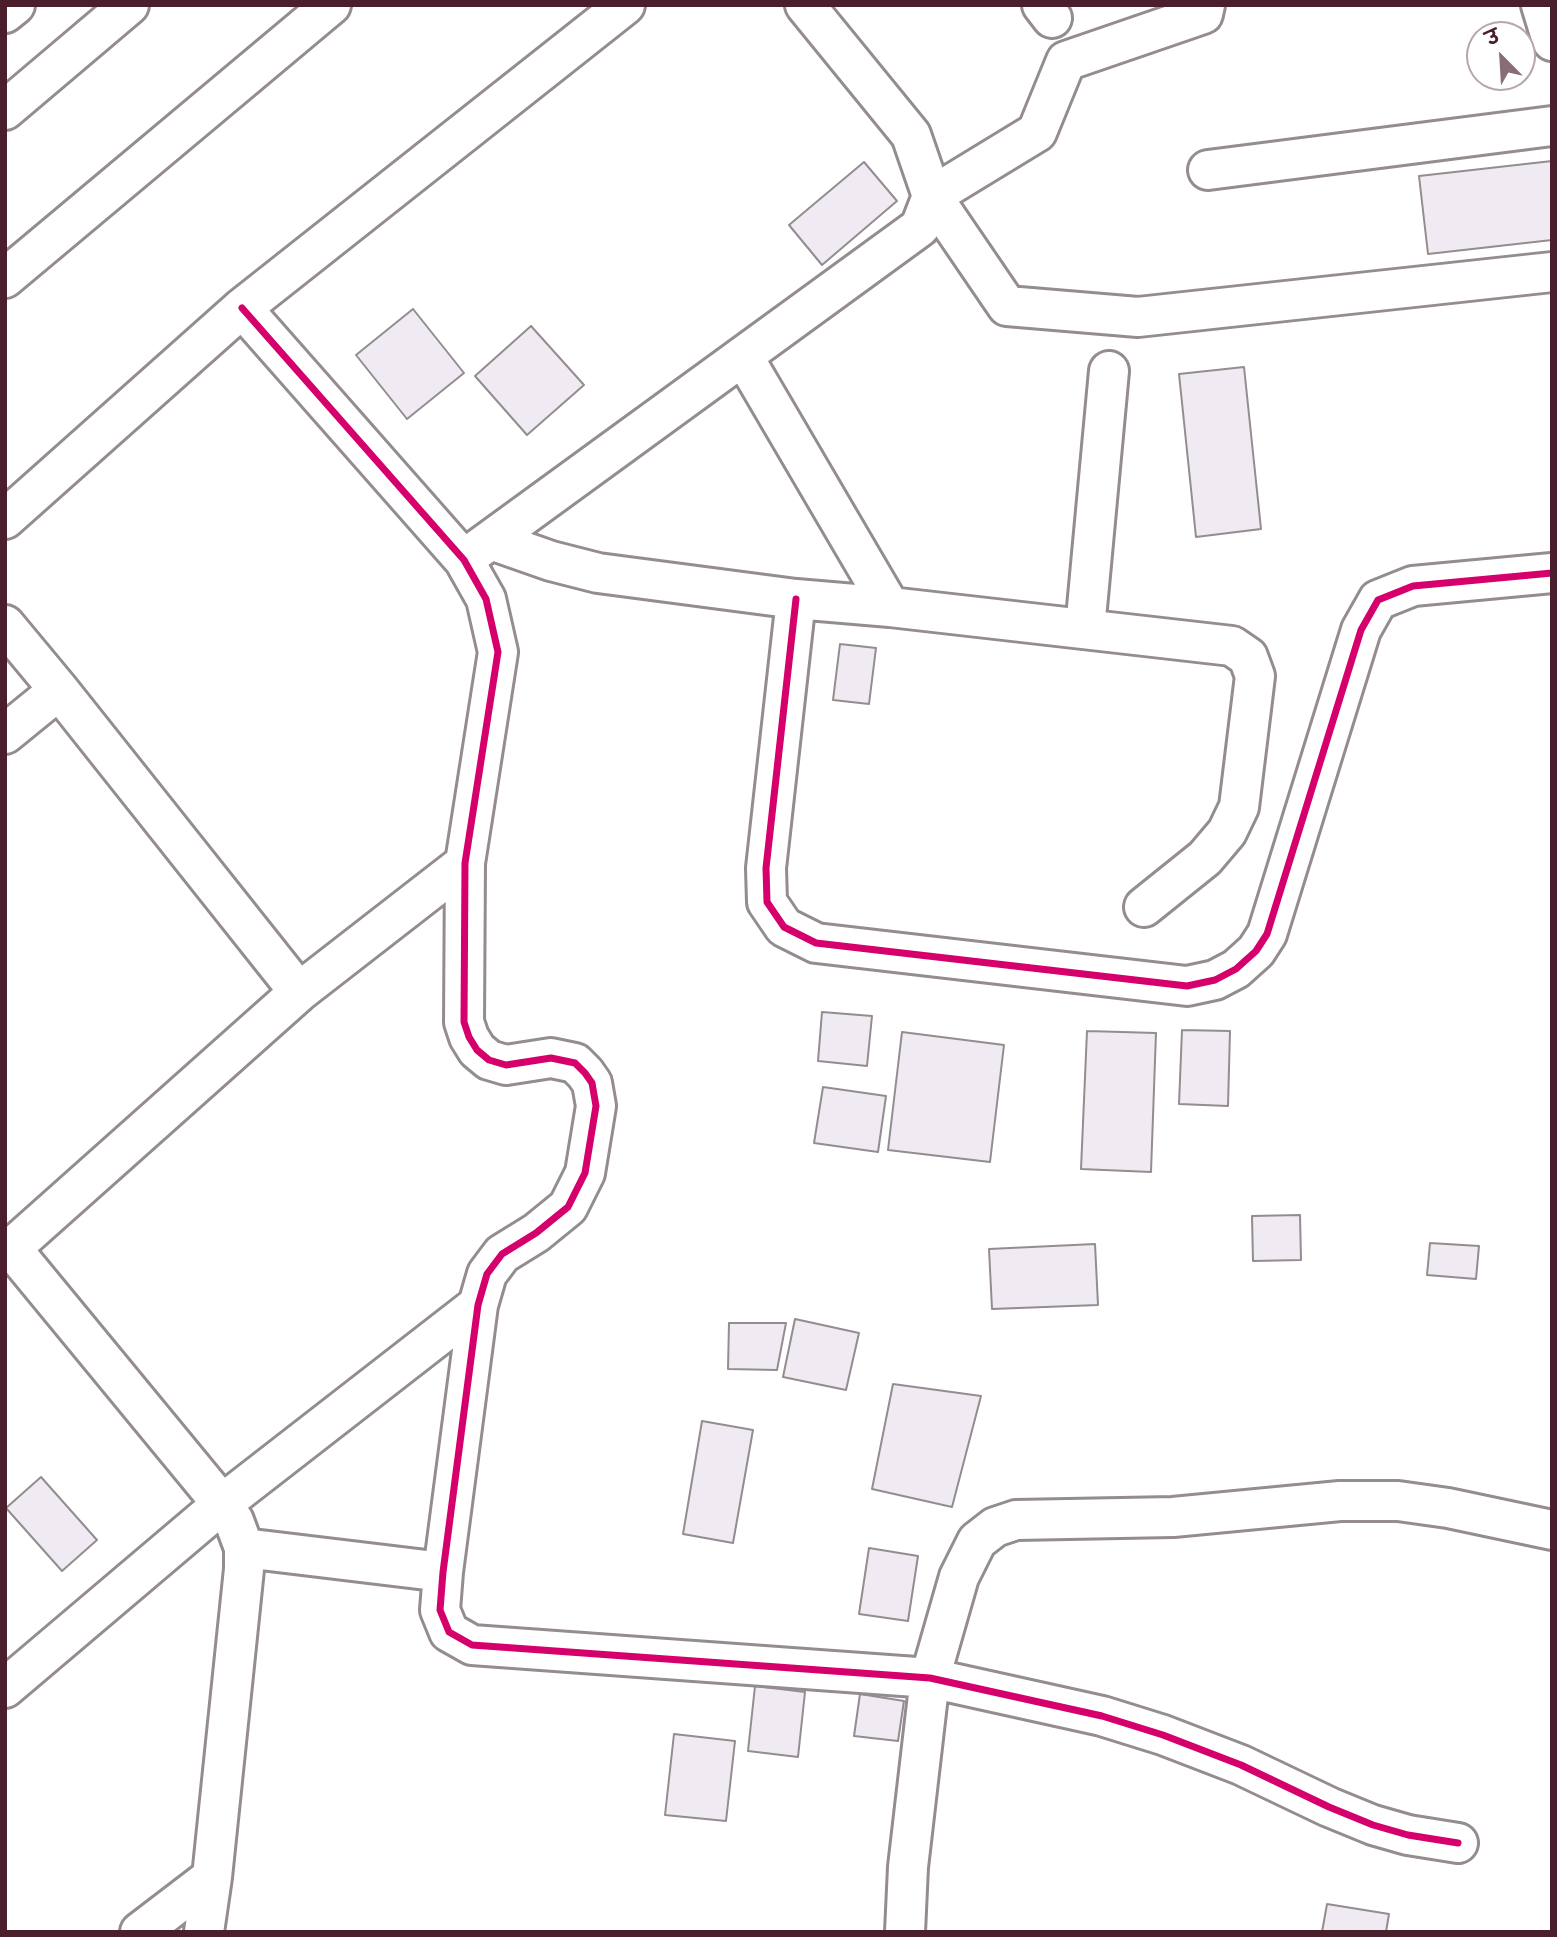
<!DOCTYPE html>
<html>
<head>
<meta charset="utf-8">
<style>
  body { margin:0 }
  #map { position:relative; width:1557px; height:1937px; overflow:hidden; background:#fff; font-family:"Architects Daughter","Playpen Sans Deva",sans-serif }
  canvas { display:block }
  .frame { position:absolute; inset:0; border:7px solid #4a1f2b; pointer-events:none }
  .north { position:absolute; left:1466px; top:21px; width:70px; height:70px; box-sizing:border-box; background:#fff; border:2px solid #b7a5aa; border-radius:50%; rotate:336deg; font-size:19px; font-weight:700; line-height:28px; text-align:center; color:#4a1f2b }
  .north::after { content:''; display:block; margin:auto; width:24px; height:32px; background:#896d75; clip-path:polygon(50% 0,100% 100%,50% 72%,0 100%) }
</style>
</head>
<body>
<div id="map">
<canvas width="1557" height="1937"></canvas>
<div class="frame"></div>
<div class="north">उ</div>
</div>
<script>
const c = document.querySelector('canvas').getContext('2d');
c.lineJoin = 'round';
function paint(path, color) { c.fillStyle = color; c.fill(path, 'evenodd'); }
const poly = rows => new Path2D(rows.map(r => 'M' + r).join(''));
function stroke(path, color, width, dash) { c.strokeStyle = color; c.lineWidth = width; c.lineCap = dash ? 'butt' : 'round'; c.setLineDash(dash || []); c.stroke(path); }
const building = poly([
  [1552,161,1552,240,1428,254,1419,176,1552,161],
  [864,162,897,201,822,265,789,225,864,162],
  [413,309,464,373,407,419,356,355,413,309],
  [531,326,584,385,527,435,475,376,531,326],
  [1244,367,1261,529,1196,537,1179,374,1244,367],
  [840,644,876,648,869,704,833,700,840,644],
  [822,1012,872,1016,867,1066,818,1061,822,1012],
  [1182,1030,1230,1031,1228,1106,1179,1104,1182,1030],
  [1087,1031,1156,1033,1151,1172,1081,1169,1087,1031],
  [902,1032,1004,1045,990,1162,888,1150,902,1032],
  [823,1087,886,1096,878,1152,814,1143,823,1087],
  [1300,1215,1301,1260,1253,1261,1252,1216,1300,1215],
  [1430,1243,1479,1246,1476,1279,1427,1275,1430,1243],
  [1095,1244,1098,1305,992,1309,989,1249,1095,1244],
  [795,1319,859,1333,846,1390,783,1377,795,1319],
  [729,1323,786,1323,777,1370,728,1369,729,1323],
  [893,1384,981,1396,952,1507,872,1489,893,1384],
  [702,1421,753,1430,733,1543,683,1534,702,1421],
  [41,1477,97,1540,62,1571,6,1508,41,1477],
  [869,1548,918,1556,908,1621,859,1614,869,1548],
  [755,1686,805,1692,798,1757,748,1751,755,1686],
  [860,1694,904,1701,898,1741,854,1736,860,1694],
  [674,1734,735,1741,726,1821,665,1815,674,1734],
  [1327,1904,1389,1914,1386,1932,1322,1932,1327,1904]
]);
const minor = poly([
  [1042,5,1052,18],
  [1205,5,1203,14,1066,61,1037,132,932,196,1007,306,1138,317,1552,272],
  [1541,5,1552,41],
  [1208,170,1552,126],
  [242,308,464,560,486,599,498,652,465,863,464,1022,469,1037,477,1050,489,1060,506,1065,551,1058,575,1063,585,1073,592,1083,596,1106,585,1173,568,1207,536,1233,502,1254,487,1274,478,1305,443,1572,440,1610,449,1632,472,1645,930,1678,1102,1716,1163,1735,1241,1765,1329,1807,1373,1825,1408,1835,1458,1843],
  [743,356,890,607],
  [5,519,242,308,625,5],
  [491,540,551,561,598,573,796,599,890,607,1232,646,1248,657,1255,676,1239,807,1227,832,1205,858,1144,907],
  [474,552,920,227,932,196,911,135,805,5],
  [796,599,766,868,767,902,784,927,816,943,1187,986,1215,980,1236,969,1256,951,1267,934,1361,630,1378,600,1413,586,1552,573],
  [5,625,59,690,299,992],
  [1085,629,1109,371],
  [5,734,59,690],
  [12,1249,222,1504,234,1521,244,1548,244,1569,212,1877,204,1932],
  [5,1254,299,992,465,863],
  [244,1548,443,1572],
  [5,1688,222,1504,478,1305],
  [140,1932,212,1877],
  [905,1932,908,1867,930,1678,959,1577,977,1541,995,1527,1016,1520,1173,1517,1340,1501,1398,1501,1448,1508,1552,1530]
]);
const tertiary = poly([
  [5,278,331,5]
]);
const secondary = poly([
  [5,13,15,5],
  [5,110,129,5]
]);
const cycleway = poly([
  [242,308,464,560,486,599,498,652,465,863,464,1022,469,1037,477,1050,489,1060,506,1065,551,1058,575,1063,585,1073,592,1083,596,1106,585,1173,568,1207,536,1233,502,1254,487,1274,478,1305,443,1572,440,1610,449,1632,472,1645,930,1678,1102,1716,1163,1735,1241,1765,1329,1807,1373,1825,1408,1835,1458,1843],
  [796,599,766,868,767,902,784,927,816,943,1187,986,1215,980,1236,969,1256,951,1267,934,1361,630,1378,600,1413,586,1552,573]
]);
paint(building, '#f0eaf3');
stroke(building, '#948c8e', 2);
stroke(minor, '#948c8e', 44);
stroke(tertiary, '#948c8e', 44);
stroke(secondary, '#948c8e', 44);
stroke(minor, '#fff', 38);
stroke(tertiary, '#fff', 38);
stroke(secondary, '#fff', 38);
stroke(cycleway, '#d6006c', 7);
</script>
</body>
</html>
